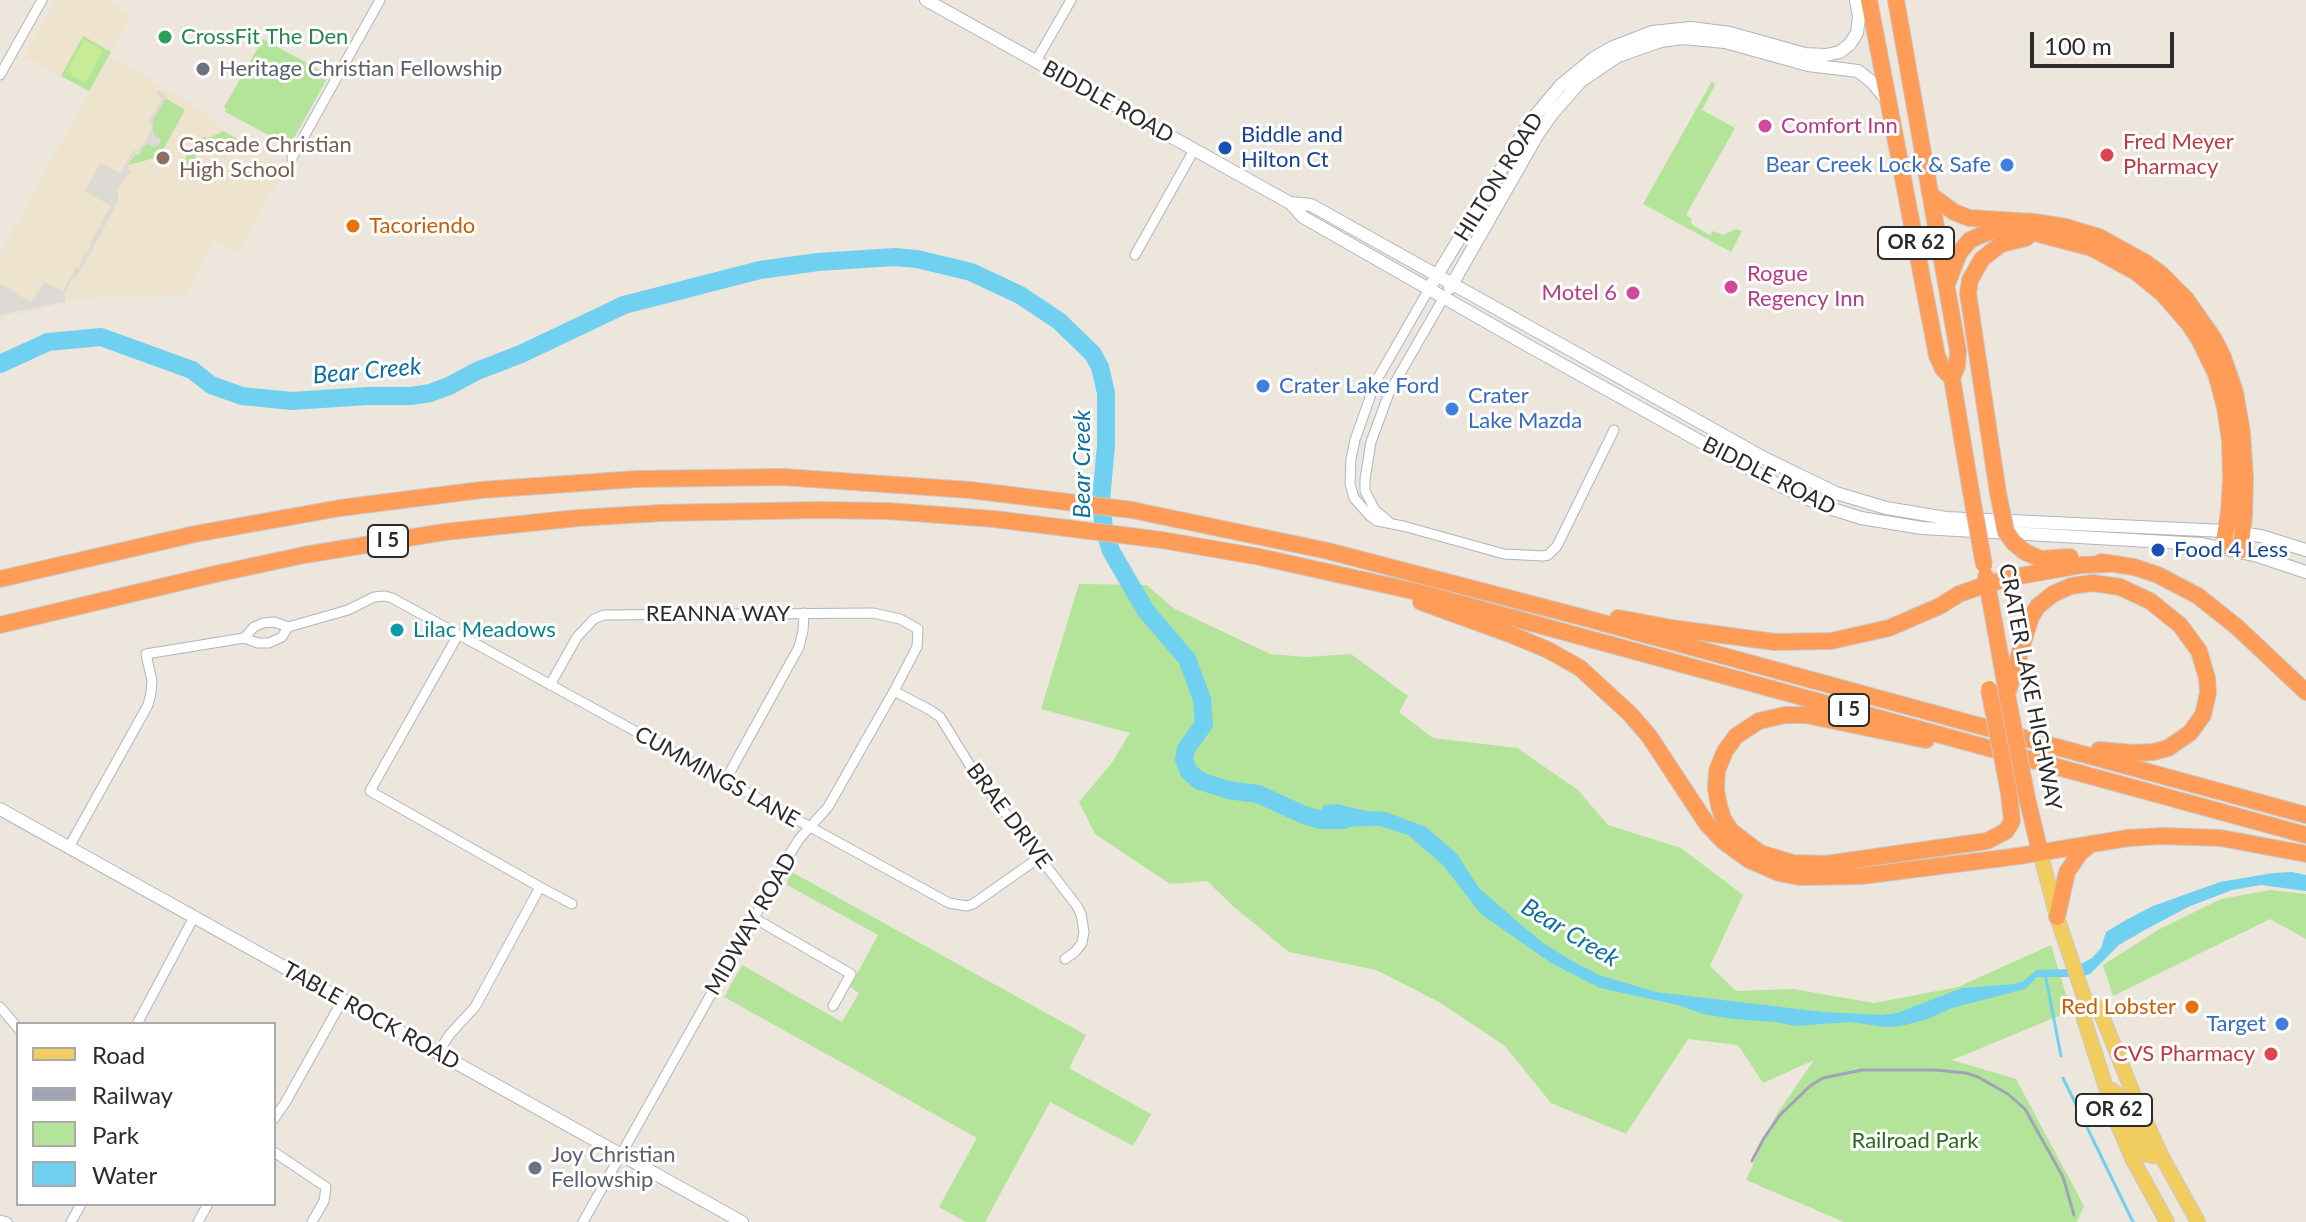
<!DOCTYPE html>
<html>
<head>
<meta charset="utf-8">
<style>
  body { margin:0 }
  #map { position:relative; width:2306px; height:1222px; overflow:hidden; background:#ede6dd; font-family:Lato,sans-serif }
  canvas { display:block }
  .legend { position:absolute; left:16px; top:1022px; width:260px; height:184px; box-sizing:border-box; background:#fff; border:2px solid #aaa; margin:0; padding:10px 14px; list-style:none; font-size:24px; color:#2b2b2b }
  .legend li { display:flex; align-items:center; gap:16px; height:40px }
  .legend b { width:40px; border:2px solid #aaa }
  .scale { position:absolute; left:2030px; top:32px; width:144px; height:36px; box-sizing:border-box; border:4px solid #2b2b2b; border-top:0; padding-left:10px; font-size:24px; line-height:28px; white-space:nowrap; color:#2b2b2b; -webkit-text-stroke:6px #fff; paint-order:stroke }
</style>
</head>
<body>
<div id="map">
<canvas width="2306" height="1222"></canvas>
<ul class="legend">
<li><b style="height:10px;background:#f1cc5e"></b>Road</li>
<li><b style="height:10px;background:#a0a3b5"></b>Railway</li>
<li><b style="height:22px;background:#b4e49a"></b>Park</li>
<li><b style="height:22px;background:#70d0ef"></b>Water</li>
</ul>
<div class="scale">100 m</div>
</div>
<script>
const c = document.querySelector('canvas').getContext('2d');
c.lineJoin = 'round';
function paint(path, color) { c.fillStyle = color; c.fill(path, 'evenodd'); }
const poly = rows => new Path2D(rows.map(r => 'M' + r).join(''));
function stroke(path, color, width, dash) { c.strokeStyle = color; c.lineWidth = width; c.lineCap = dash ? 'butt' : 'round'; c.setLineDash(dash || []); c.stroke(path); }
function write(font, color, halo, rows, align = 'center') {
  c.font = font + ' Lato,sans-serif'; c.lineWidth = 6; c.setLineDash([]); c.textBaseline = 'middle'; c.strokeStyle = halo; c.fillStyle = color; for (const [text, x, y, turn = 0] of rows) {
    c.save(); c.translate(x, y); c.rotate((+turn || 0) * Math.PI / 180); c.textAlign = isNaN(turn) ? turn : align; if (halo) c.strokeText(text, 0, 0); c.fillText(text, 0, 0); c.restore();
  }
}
const education = poly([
  [55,0,105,0,132,15,109,56,192,103,226,132,286,166,238,254,214,242,185,295,100,296,0,318,0,254,89,92,25,56]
]);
const green = poly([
  [83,36,111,52,89,91,61,76],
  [263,39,329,75,294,138,286,144,225,112,226,109,224,107],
  [1712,81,1715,85,1702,110,1735,128,1686,215,1692,219,1691,224,1710,235,1713,231,1723,235,1736,229,1742,231,1731,252,1643,204],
  [165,98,185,110,159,157,128,165,135,154,138,155,146,144,160,144,160,139,153,134,153,120],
  [223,131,245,143,242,149,238,150,224,142,209,147,203,144,188,171,181,167,196,138,211,137],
  [1079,584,1147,585,1173,608,1270,654,1306,657,1351,654,1408,696,1399,712,1433,738,1517,748,1578,790,1608,825,1681,848,1743,895,1710,966,1736,991,1793,989,1874,1003,1958,987,2051,945,2071,1011,1952,1060,2016,1079,2084,1206,2077,1222,1844,1222,1746,1180,1775,1117,1814,1060,1763,1083,1738,1045,1688,1039,1626,1134,1551,1103,1505,1046,1439,1002,1376,970,1289,952,1234,907,1207,881,1170,884,1095,834,1079,802,1111,764,1130,733,1041,709],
  [790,871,1086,1035,1069,1068,1151,1114,1133,1146,1050,1102,985,1222,966,1222,939,1207,977,1138,724,997,742,965,842,1022,859,993,850,987,878,935,787,885],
  [2270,890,2306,894,2306,939,2270,919,2113,996,2103,965,2158,930,2221,899]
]);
const pitch = poly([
  [84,40,103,51,85,83,66,72]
]);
const plaza = poly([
  [158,90,167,96,153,120,153,134,160,139,160,144,155,147,146,144,139,152,134,154,127,168,131,171,118,188,118,201,95,245,75,279,73,278,69,285,65,293,65,302,0,315,0,283,30,302,45,282,63,291,76,267,79,268,83,255,85,255,91,246,90,243,111,206,85,191,100,163,120,173,133,151,138,150,146,142,152,126,149,121,162,98,156,94]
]);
const water = poly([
  [1336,804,1367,811,1386,812,1426,827,1457,854,1479,888,1518,922,1543,943,1572,961,1599,975,1656,992,1823,1012,1882,1015,1897,1013,1962,988,2015,984,2022,982,2037,970,2072,969,2092,958,2101,948,2106,932,2126,920,2153,906,2220,882,2273,873,2292,872,2306,875,2306,891,2261,885,2232,890,2188,907,2143,931,2119,945,2090,974,2081,977,2037,977,2025,989,1952,1008,1928,1019,1901,1026,1886,1027,1850,1022,1795,1026,1776,1022,1733,1019,1703,1014,1678,1005,1600,988,1551,963,1491,921,1480,913,1443,865,1408,835,1380,826,1334,827,1322,824,1319,813,1324,805]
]);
const stream = poly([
  [2045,973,2061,1056],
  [2063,1078,2133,1222]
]);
const river = poly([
  [0,364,48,342,101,337,192,370,211,385,242,396,292,401,367,396,411,396,430,393,449,386,477,371,521,354,624,305,760,270,818,262,895,257,917,259,971,272,1020,295,1059,321,1093,354,1100,367,1106,393,1106,445,1101,500,1104,529,1111,551,1146,611,1187,659,1202,699,1204,724,1186,749,1184,759,1189,772,1200,781,1228,790,1258,794,1304,815,1321,820,1344,820]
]);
const street = poly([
  [1036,61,1071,0],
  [0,75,42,0],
  [292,158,380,0],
  [1135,255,1194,150],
  [1429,289,1375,383,1355,440,1351,459,1350,484,1354,498,1370,516,1377,521,1403,526,1504,554,1543,556,1548,555,1557,546,1614,430],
  [1388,521,1375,510,1365,491,1365,479,1371,442,1389,393,1444,297],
  [244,638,254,627,263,623,274,622,288,627,348,610,374,597,385,596,392,598,949,903,967,906,973,904,1040,857],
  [550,685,577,637,594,619,604,615,873,613,900,619,918,629,917,647,894,691,828,807,800,838,791,852,583,1222],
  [894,691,930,710,940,717,976,775,1077,906,1081,914,1084,932,1082,943,1075,952,1065,959],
  [725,781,799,647,803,631,804,613],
  [69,847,148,705,151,693,152,681,146,654,244,638,258,643,269,643,282,637,288,627],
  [540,887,572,904],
  [754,918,851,974,833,1006],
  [0,1007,18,1028],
  [137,1024,194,917],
  [437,1054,450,1034,475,1007,540,887,370,791,458,635],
  [274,1119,285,1103,342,1001],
  [274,1152,326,1187,324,1201,312,1222],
  [0,1220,7,1222],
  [71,1222,81,1204],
  [198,1222,208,1204]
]);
const secondary = poly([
  [926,0,1290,203,1303,217,1527,345,1775,483,1823,506,1861,518,1922,528,2202,544,2258,556,2306,572],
  [1290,203,1311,205,1766,459,1836,493,1886,508,1946,518,2225,531,2261,536,2306,550],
  [1433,282,1529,123,1560,86,1594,58,1613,47,1652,32,1691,28,1730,33,1805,54,1826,55,1840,52,1850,44,1857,33,1859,16,1856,0],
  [1450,288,1538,134,1552,114,1581,81,1618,56,1661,41,1683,38,1725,42,1808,65,1858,71,1872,82,1886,99],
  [0,809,742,1222]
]);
const primary = poly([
  [2040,852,2057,917,2085,1000,2083,1007,2084,1019,2118,1125,2133,1160,2167,1222],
  [2085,1000,2093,1003,2100,1011,2133,1093,2162,1157,2198,1222],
  [2112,1090,2117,1094,2145,1152,2148,1155,2162,1157]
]);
const highway = poly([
  [1869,0,1937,356,1943,369,1952,378],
  [1896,0,1958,351,1957,366,1952,378,1971,492],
  [1932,196,1954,212,1969,218,2034,222,2066,227,2099,237,2146,263,2161,274,2186,299,2214,339,2223,357,2235,392,2242,432,2245,478,2244,516,2240,551],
  [1947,284,1959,253,1970,240,1991,231,2015,231,2031,232,2092,248,2136,272,2163,294,2189,324,2200,341,2216,374,2225,407,2230,441,2231,479,2229,512,2223,547],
  [1998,493,1968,293,1970,280,1982,259,2001,244,2026,238],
  [2025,552,2041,559,2070,557],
  [2101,562,2134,567,2158,575,2198,596,2237,627,2306,692],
  [1986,577,2006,688],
  [0,579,195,534,340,508,481,490,637,479,783,477,970,490,1132,510,1328,551,1585,618,2306,815],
  [1421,602,1512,635,1548,650,1580,668,1630,714,1649,736,1707,824,1723,841,1749,860,1779,873,1799,877,1861,876,2019,856,2128,838,2162,836,2221,838,2306,854],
  [1618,618,1678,629,1775,642,1831,641,1889,628,1940,606,1959,594,1988,584,2014,577,2082,565,2109,564],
  [0,625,211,575,304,555,444,532,578,518,661,513,819,510,888,511,994,519,1162,540,1260,557,1422,593,2306,835],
  [2007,694,2031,617,2038,606,2053,594,2071,586,2093,583,2120,587,2150,601,2180,625,2199,651,2207,678,2208,693,2203,715,2190,733,2168,748,2153,752,2133,753,2099,750],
  [1926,740,1806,715,1785,715,1759,721,1736,736,1725,751,1717,771,1716,789,1719,806,1723,819,1731,831,1760,853,1793,863,1826,864,1987,841,2006,831,2012,821,2009,793],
  [2027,798,2040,852],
  [2057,917,2067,872,2080,853,2091,844]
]);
const rail = poly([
  [1752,1161,1764,1138,1780,1115,1810,1086,1823,1078,1862,1070,1935,1070,1966,1073,1978,1077,2008,1094,2025,1109,2063,1177,2074,1215]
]);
const highwayBridge = poly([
  [1971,492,1984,565],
  [1998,493,2006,532,2013,542,2025,552],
  [1989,689,2009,793],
  [2007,694,2027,798]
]);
const markers = [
  [165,37,8,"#2e9e5b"],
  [203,69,8,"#6b7280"],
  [1765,126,8,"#d1479c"],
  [1225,148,8,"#1a4fb4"],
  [2107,155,8,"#e0444e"],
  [163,158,8,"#8d6e63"],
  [2007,165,8,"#3f7fe0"],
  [353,226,8,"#e8710a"],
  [1731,287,8,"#d1479c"],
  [1633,293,8,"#d1479c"],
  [1263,386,8,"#3f7fe0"],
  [1452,409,8,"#3f7fe0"],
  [2158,550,8,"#1a4fb4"],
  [397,630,8,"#0f9aa8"],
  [2192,1007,8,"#e8710a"],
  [2282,1024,8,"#3f7fe0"],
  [2271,1054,8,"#e0444e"],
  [535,1168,8,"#6b7280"]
];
const shields = [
  [1916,243,76],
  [388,541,40],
  [1849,710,40],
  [2114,1110,76]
];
const shieldNames = [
  ["OR 62",1916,243],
  ["I 5",388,541],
  ["I 5",1849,710],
  ["OR 62",2114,1110]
];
const leisureNames = [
  ["CrossFit The Den",181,37]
];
const worshipNames = [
  ["Heritage Christian Fellowship",219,69],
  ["Joy Christian",551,1155],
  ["Fellowship",551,1180]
];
const streetNames = [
  ["BIDDLE ROAD",1108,102,29],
  ["HILTON ROAD",1499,177,-58],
  ["BIDDLE ROAD",1769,476,27],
  ["REANNA WAY",718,614],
  ["CRATER LAKE HIGHWAY",2030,687,79],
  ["CUMMINGS LANE",717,777,29],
  ["BRAE DRIVE",1009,816,53],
  ["MIDWAY ROAD",751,924,-60],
  ["TABLE ROCK ROAD",371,1016,29]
];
const hotelNames = [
  ["Comfort Inn",1781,126],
  ["Rogue",1747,274],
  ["Regency Inn",1747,299],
  ["Motel 6",1617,293,"right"]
];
const transitNames = [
  ["Biddle and",1241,135],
  ["Hilton Ct",1241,160],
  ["Food 4 Less",2174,550]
];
const healthNames = [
  ["Fred Meyer",2123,142],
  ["Pharmacy",2123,167],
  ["CVS Pharmacy",2255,1054,"right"]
];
const educationNames = [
  ["Cascade Christian",179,145],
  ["High School",179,170]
];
const shopNames = [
  ["Bear Creek Lock & Safe",1991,165],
  ["Crater Lake Ford",1279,386,"left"],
  ["Crater",1468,396,"left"],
  ["Lake Mazda",1468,421,"left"],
  ["Target",2266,1024]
];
const foodNames = [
  ["Tacoriendo",369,226],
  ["Red Lobster",2176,1007,"right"]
];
const cultureNames = [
  ["Lilac Meadows",413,630]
];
const parkNames = [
  ["Railroad Park",1915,1141]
];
const waterNames = [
  ["Bear Creek",367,371,-5],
  ["Bear Creek",1082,464,-90],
  ["Bear Creek",1570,933,31]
];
paint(education, '#eee3cd');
paint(green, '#b4e49a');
paint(pitch, '#c8eb95');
paint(plaza, '#ddd9d4');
paint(water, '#70d0ef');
stroke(stream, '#70d0ef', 3);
stroke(river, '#70d0ef', 18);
stroke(street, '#b1b4bf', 11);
stroke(secondary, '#b1b4bf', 14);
stroke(primary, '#c8c8c8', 16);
stroke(highway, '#c8c8c8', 18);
stroke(street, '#fff', 9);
stroke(secondary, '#fff', 12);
stroke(primary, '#f1cc5e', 14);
stroke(highway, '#ff9c57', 16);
stroke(rail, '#a0a3b5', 3);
stroke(highwayBridge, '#c8c8c8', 18, []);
stroke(highwayBridge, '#ff9c57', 16);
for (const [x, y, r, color] of markers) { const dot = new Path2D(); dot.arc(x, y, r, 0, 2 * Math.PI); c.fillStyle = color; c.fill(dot); stroke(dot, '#fff', 3); }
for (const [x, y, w] of shields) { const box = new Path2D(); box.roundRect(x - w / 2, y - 16, w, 32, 6); c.fillStyle = '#fff'; c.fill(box); stroke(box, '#2b2b2b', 2); }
write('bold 20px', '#2b2b2b', null, shieldNames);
write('22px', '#27864d', '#fff', leisureNames, 'left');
write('22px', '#5b616d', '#fff', worshipNames, 'left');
write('22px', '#2b2b2b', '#fff', streetNames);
write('22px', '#b23c85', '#fff', hotelNames, 'left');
write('22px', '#164399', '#fff', transitNames, 'left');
write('22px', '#be3a42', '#fff', healthNames, 'left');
write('22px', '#785e54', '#fff', educationNames, 'left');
write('22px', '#366cbe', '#fff', shopNames, 'right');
write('22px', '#c56008', '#fff', foodNames, 'left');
write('22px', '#0d838f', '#fff', cultureNames, 'left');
write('22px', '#2c691a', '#fff', parkNames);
write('italic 24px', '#0d6f9d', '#fff', waterNames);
</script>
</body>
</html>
